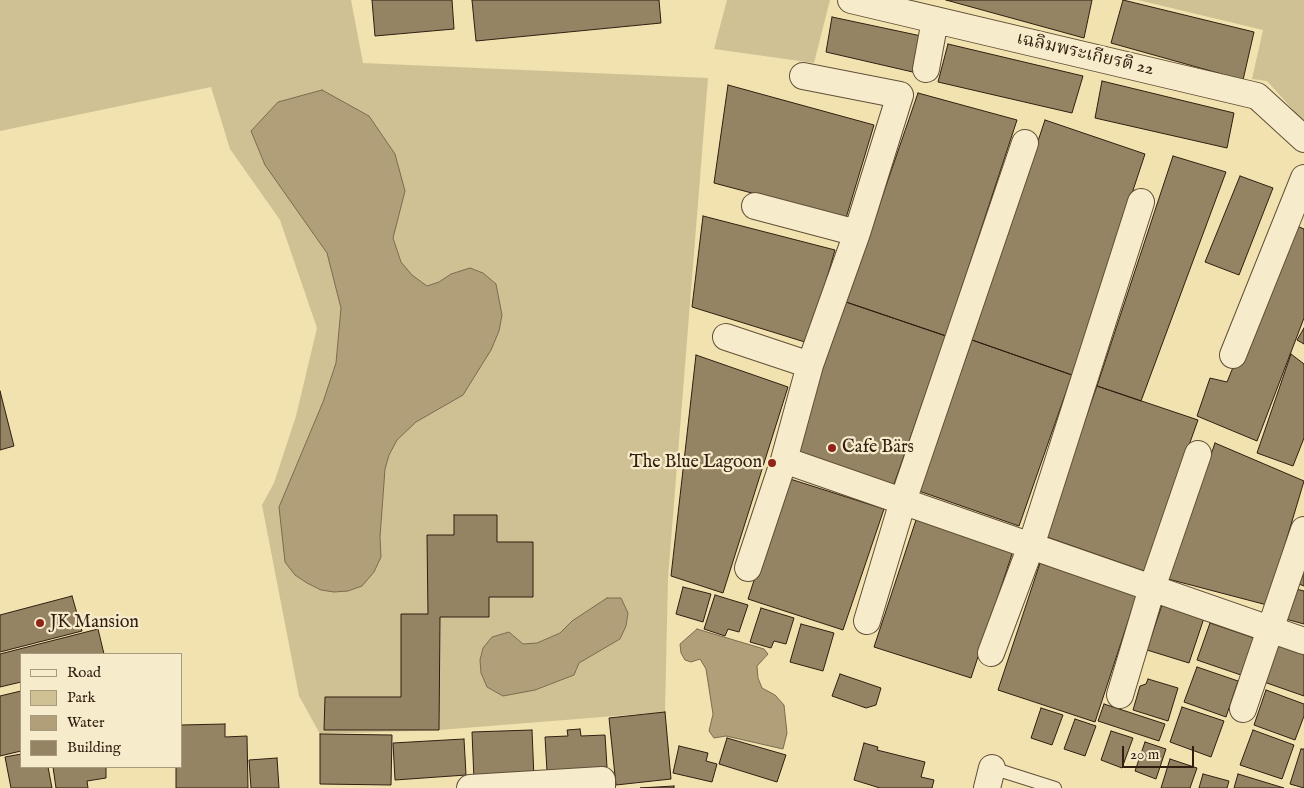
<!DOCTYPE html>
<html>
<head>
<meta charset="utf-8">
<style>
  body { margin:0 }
  #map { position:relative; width:1304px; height:788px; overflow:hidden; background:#f1e2af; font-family:"IM FELL English",serif }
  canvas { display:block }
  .legend { position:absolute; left:20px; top:653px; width:162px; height:115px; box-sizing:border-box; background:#f6eccb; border:1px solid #a79a81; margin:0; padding:6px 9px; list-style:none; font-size:15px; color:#311e11 }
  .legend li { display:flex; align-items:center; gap:10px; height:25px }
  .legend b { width:25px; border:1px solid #a79a81 }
  .scale { position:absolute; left:1122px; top:746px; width:72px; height:22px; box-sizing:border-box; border:2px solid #311e11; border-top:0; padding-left:6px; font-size:15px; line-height:18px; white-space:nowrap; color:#311e11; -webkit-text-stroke:4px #f6eccb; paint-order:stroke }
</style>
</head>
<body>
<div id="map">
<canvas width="1304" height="788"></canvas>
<ul class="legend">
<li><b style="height:6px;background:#f6eccb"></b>Road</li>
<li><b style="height:14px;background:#d0c194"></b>Park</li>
<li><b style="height:14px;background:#b09f79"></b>Water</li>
<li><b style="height:14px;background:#958463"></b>Building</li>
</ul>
<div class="scale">20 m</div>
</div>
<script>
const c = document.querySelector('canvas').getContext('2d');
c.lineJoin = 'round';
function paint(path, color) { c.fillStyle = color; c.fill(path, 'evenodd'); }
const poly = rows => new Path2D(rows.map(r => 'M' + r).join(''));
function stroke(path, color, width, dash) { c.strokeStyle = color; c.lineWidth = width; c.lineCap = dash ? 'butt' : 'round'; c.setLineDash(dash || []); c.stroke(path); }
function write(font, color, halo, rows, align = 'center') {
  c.font = font + ' "IM FELL English","Noto Serif Thai",serif'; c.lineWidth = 4.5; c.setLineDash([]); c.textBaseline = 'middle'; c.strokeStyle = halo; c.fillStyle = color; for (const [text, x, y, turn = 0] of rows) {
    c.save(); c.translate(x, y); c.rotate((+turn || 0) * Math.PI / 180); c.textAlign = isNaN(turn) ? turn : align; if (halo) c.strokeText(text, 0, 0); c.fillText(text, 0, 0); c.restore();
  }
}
const green = poly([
  [0,0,351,0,363,63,708,78,668,578,665,712,439,730,320,734,299,696,262,505,274,483,296,416,317,328,280,220,230,149,211,87,0,131],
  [727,0,830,0,814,63,714,49],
  [1138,0,1304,0,1304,122,1267,81,1252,79,1263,30]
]);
const water = poly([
  [322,90,369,116,395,154,405,191,393,238,401,262,412,275,427,286,439,282,451,274,470,268,483,273,496,284,502,315,499,331,491,350,463,395,416,422,397,440,389,455,385,469,380,537,381,557,374,572,362,586,348,591,334,592,321,590,307,583,295,575,285,562,279,507,323,402,336,363,341,308,327,253,265,165,251,131,278,102,322,90],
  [607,598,621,598,628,613,626,626,620,639,579,663,574,675,535,690,503,696,487,687,481,673,480,660,483,648,492,637,509,632,523,644,537,643,560,633,572,621,607,598],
  [697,629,764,649,768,654,757,666,758,678,762,688,775,695,784,705,787,733,783,749,726,736,714,738,709,731,713,714,706,669,700,659,691,662,685,660,681,653,680,644,697,629]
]);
const building = poly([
  [372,0,452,0,454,29,375,36,372,0],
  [472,0,659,0,661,23,476,41,472,0],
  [946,0,1092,0,1084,38,946,0],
  [1123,0,1254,32,1243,80,1111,43,1123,0],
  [832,17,926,37,917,73,826,52,832,17],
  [948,44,1083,76,1072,113,938,82,948,44],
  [1102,81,1234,113,1227,148,1095,118,1102,81],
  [728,85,874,125,846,218,714,183,728,85],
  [918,93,1017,120,946,336,846,302,918,93],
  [1045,120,1145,154,1072,375,972,340,1045,120],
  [1173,156,1226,172,1141,401,1097,386,1173,156],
  [1240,176,1273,188,1239,275,1205,262,1240,176],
  [703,216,835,250,808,343,692,307,703,216],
  [1292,224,1304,229,1304,318,1257,441,1197,416,1210,378,1227,382,1292,224],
  [846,302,946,336,893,487,792,452,846,302],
  [1304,328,1304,344,1297,340,1304,328],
  [972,340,1072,375,1019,526,919,491,972,340],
  [1291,354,1304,364,1304,438,1293,466,1257,453,1291,354],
  [696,355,788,387,723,593,671,576,696,355],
  [1097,386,1198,420,1144,571,1044,536,1097,386],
  [0,391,14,446,0,450,0,391],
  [1215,443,1304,481,1267,605,1168,579,1215,443],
  [787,478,884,509,843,630,748,599,787,478],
  [454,515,497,515,497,542,533,542,533,597,489,597,489,617,440,617,439,730,324,730,325,697,401,697,401,614,428,614,427,535,454,535,454,515],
  [916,520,1013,551,971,678,874,647,916,520],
  [1304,562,1304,586,1294,582,1304,562],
  [1040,563,1137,594,1095,722,998,690,1040,563],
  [683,587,711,594,703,622,676,614,683,587],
  [1292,588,1304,591,1304,624,1282,618,1292,588],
  [715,595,748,605,739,632,728,629,725,636,704,629,715,595],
  [72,596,82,631,0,652,0,615,72,596],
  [1162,605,1204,618,1189,663,1147,650,1162,605],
  [761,608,794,618,786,644,774,641,771,648,750,642,761,608],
  [1210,623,1254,638,1241,675,1197,660,1210,623],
  [801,624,834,633,823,671,790,662,801,624],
  [98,629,104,654,21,654,21,682,0,687,0,654,98,629],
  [1277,645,1304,654,1304,696,1264,682,1277,645],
  [1197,667,1238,681,1226,717,1184,702,1197,667],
  [840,674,881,688,876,705,866,708,832,696,840,674],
  [1148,679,1178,688,1168,721,1133,710,1140,686,1146,684,1148,679],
  [1266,690,1304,704,1304,716,1295,740,1254,725,1266,690],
  [21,691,21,751,0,756,0,696,21,691],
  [1104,704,1165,724,1159,741,1098,721,1104,704],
  [1182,707,1224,721,1211,757,1170,742,1182,707],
  [1041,708,1063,715,1052,745,1031,738,1041,708],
  [665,712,671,779,616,785,609,718,665,712],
  [1075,719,1096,726,1085,756,1064,749,1075,719],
  [225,724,225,737,247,736,248,788,176,788,176,767,181,767,181,725,225,724],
  [580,729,581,736,605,735,607,767,547,771,545,737,568,736,567,730,580,729],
  [532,730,534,778,474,780,472,732,532,730],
  [1253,730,1294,745,1282,779,1240,765,1253,730],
  [1111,731,1133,738,1122,768,1101,760,1111,731],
  [320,734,392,735,391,785,320,784,320,734],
  [727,738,786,755,777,782,719,764,727,738],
  [464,739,466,775,395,780,393,743,464,739],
  [1145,742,1166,749,1156,779,1135,771,1145,742],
  [864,743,878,747,877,750,925,762,921,777,934,780,932,788,880,788,854,780,864,743],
  [679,746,708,753,706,761,717,764,712,782,673,773,679,746],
  [1301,749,1304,749,1304,788,1290,784,1301,749],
  [21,754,21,767,48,767,52,788,11,788,5,757,21,754],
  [277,758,279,788,251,788,249,760,277,758],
  [1170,759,1197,768,1190,788,1161,788,1170,759],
  [53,767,106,767,106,778,87,781,88,788,56,788,53,767],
  [1203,774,1229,781,1227,788,1199,788,1203,774],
  [1238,774,1284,788,1234,788,1238,774],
  [674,786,674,788,640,788,674,786]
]);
const service = poly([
  [992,768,1055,788]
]);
const minor = poly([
  [851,0,1257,96,1304,139],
  [926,69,935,20],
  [755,206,857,233],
  [726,337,810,365],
  [1233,355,1304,178],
  [784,460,1304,641],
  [748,568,784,460,810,365,857,233,900,95,803,76],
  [867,621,903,501,1025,143],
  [991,653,1031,546,1141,202],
  [1120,695,1152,588,1198,454],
  [1243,709,1304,530],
  [470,788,602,780,602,788],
  [987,788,992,768]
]);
const markers = [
  [832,448,5,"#8f2418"],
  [772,463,5,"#8f2418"],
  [40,623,5,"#8f2418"]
];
const streetNames = [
  ["เฉลิมพระเกียรติ 22",1085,55,13]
];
const poiNames = [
  ["Cafe Bärs",842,448],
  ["The Blue Lagoon",762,463,"right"],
  ["JK Mansion",50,623]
];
paint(green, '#d0c194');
paint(water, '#b09f79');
stroke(water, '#7d6b4f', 1);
paint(building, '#958463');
stroke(building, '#311e11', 1);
stroke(service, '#614f38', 14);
stroke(minor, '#614f38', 28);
stroke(service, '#f6eccb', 12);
stroke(minor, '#f6eccb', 26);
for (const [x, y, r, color] of markers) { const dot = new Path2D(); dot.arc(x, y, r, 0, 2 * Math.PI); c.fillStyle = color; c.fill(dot); stroke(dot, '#f6eccb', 2); }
write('18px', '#311e11', '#f6eccb', streetNames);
write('18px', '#311e11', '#f6eccb', poiNames, 'left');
</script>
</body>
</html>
